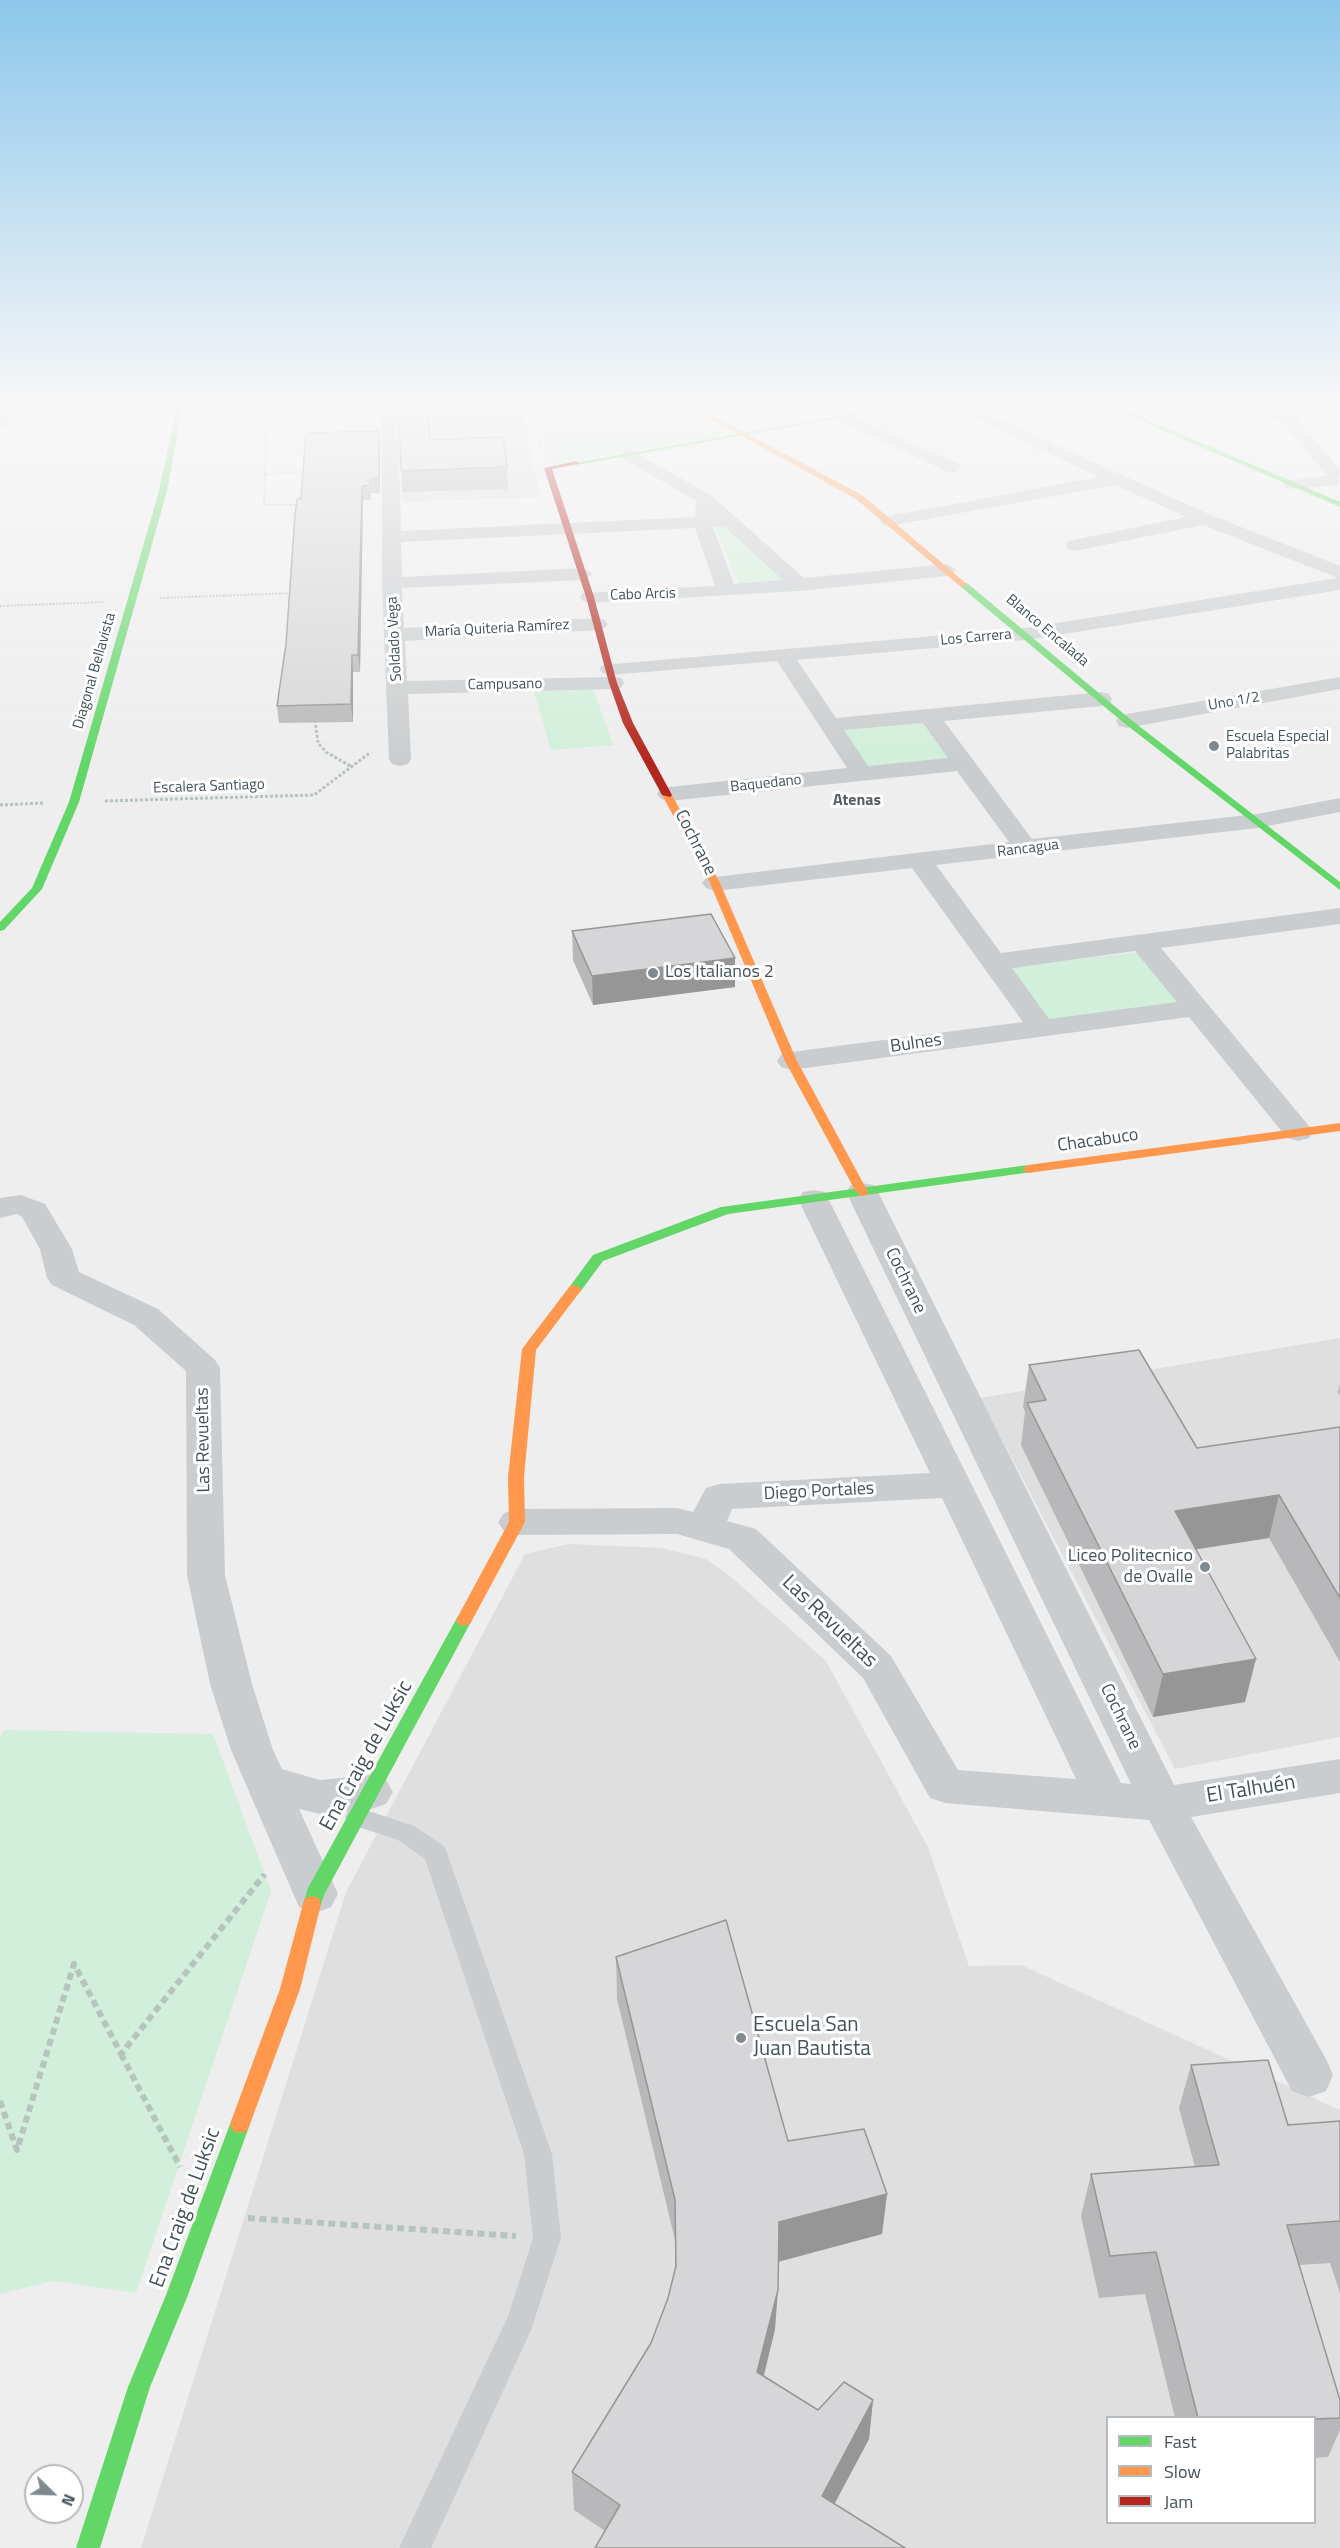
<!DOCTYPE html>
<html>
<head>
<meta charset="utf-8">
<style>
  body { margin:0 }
  #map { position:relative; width:1340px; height:2548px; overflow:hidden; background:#efeeee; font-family:"Titillium Web",sans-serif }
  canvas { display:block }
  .legend { position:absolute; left:1106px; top:2416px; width:210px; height:108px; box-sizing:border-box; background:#fff; border:2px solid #b4babd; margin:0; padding:8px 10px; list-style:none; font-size:18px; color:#44525b }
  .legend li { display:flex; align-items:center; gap:12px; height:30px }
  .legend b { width:30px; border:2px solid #b4babd }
  .north { position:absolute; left:24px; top:2464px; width:60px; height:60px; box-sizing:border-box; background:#fff; border:2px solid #b4babd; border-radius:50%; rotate:113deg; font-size:16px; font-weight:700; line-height:24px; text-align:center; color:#44525b }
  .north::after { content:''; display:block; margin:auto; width:21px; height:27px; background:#80898e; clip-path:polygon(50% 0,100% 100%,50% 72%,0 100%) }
</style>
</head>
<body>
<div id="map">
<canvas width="1340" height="2548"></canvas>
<ul class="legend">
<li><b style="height:8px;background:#63d668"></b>Fast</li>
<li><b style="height:8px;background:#ff974d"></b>Slow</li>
<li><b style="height:8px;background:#b3261e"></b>Jam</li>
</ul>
<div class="north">N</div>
</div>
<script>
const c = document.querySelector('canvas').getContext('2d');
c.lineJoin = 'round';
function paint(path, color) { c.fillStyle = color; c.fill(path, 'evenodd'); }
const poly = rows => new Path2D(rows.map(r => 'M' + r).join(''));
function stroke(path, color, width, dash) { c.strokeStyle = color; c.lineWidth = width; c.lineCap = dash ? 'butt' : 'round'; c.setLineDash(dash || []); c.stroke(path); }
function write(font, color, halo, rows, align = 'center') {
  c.font = font + ' "Titillium Web",sans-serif'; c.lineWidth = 6; c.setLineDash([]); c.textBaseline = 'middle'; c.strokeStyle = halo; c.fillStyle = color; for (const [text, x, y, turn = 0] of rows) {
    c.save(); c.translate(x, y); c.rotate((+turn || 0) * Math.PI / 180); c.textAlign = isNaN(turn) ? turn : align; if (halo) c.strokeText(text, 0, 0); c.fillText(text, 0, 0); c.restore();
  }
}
const education = poly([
  [522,409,541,497,402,502,400,413],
  [1340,1338,1340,1737,1175,1769,980,1398],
  [569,1544,661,1548,706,1559,730,1576,826,1661,928,1847,969,1966,1021,1965,1340,2110,1340,2548,141,2548,346,1892,525,1554],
  [1108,2418,1314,2418,1314,2522,1108,2522]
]);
const green = poly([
  [612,405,675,405,723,430,723,435,552,465,536,409],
  [725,523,785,582,740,586,713,525],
  [593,688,613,745,551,750,534,692],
  [924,722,953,760,865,769,839,730],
  [1140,952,1180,1003,1043,1020,1007,967],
  [4,1730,213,1734,271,1891,136,2293,53,2281,0,2294,0,1738]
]);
const pathFar3 = poly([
  [262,405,266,448,264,505,300,505],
  [262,411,366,408],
  [536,427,542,448],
  [265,440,309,439],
  [264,474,308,472],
  [160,598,294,593],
  [0,606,104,602]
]);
const pathFar2 = poly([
  [315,720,318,743,326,752,352,767],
  [105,801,314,795,371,752],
  [0,805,43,803]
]);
const pathFar1 = poly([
  [263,1877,265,1874]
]);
const path = poly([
  [121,2054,180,2167],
  [0,2101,17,2150,74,1964,121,2054,264,1875],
  [248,2218,516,2236]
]);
const lane = poly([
  [357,1807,414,1826,444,1846,447,1853,552,2154,561,2238,531,2330,431,2548,399,2548,508,2316,533,2238,524,2154,425,1859,398,1840,349,1824,345,1817,349,1810,357,1807]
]);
const street = poly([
  [0,405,16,405,8,424,0,429,0,405],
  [418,405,556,405,548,410,398,416,401,531,695,517,696,501,622,458,620,454,622,450,628,449,711,495,804,578,947,564,957,570,947,576,800,591,590,603,583,601,580,597,583,593,715,586,695,528,401,542,402,577,583,568,593,574,583,580,402,588,404,628,598,618,605,620,608,624,605,628,598,630,405,641,407,681,613,677,621,678,624,683,621,688,613,689,408,694,411,759,408,764,400,766,392,764,389,759,382,583,382,411,390,406,418,405],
  [713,527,725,527,783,580,734,584,713,527],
  [946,405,967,405,1211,515,1340,566,1340,590,1026,640,797,660,836,718,1101,692,1109,694,1112,699,1109,704,1101,706,944,721,1032,839,1257,814,1340,798,1340,812,1257,828,936,865,1001,953,1340,908,1340,924,1161,948,1309,1126,1313,1132,1309,1138,1298,1141,1287,1138,1189,1017,791,1070,781,1067,777,1061,781,1055,791,1052,1023,1022,912,868,715,891,706,888,702,883,706,878,1009,842,957,771,669,801,661,799,657,794,661,789,669,787,847,768,777,661,610,675,603,673,599,669,603,665,1026,628,1338,578,1203,525,1075,551,1068,549,1066,545,1068,541,1186,517,1115,485,889,526,883,525,880,521,889,516,1099,477,946,405],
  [923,723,948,758,868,766,844,730,923,723],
  [1135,951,1177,1002,1049,1019,1012,968,1135,951],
  [1252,405,1277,405,1297,419,1340,469,1338,485,1287,489,1284,485,1287,481,1327,475,1285,425,1252,405],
  [844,412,959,464,962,468,953,473,947,472,838,420,836,417,844,412],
  [1340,677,1340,689,1127,728,1119,726,1116,721,1119,716,1127,714,1340,677],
  [862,1183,873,1185,878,1192,1174,1785,1340,1759,1340,1793,1191,1817,1326,2059,1333,2075,1326,2091,1309,2097,1292,2091,1149,1820,945,1803,930,1798,863,1678,729,1549,677,1534,517,1535,504,1531,498,1522,504,1513,517,1509,677,1508,693,1512,706,1488,719,1484,930,1473,798,1199,803,1192,814,1190,825,1192,1121,1783,1131,1784,846,1192,851,1185,862,1183],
  [942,1498,1076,1779,958,1770,891,1656,756,1529,727,1521,732,1509,942,1498],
  [21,1195,45,1204,72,1249,79,1272,158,1309,215,1360,220,1368,225,1575,252,1684,273,1750,282,1769,320,1780,371,1775,386,1780,393,1792,386,1804,371,1809,320,1814,299,1809,338,1894,331,1907,315,1913,299,1907,231,1750,210,1684,187,1575,186,1371,134,1325,52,1285,47,1278,40,1249,22,1217,17,1214,0,1218,0,1198,21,1195]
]);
const fast = poly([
  [177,405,183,405,167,491,79,802,42,889,4,930,0,931,0,922,32,888,69,802,159,491,177,405],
  [899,405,914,405,577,465,574,463,899,405],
  [1104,405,1113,405,1340,502,1340,507,1104,405],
  [961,583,967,583,1130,719,1340,882,1340,890,1124,723,961,587,961,583],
  [1028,1165,1034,1169,1032,1172,728,1214,603,1261,580,1292,570,1292,568,1289,593,1255,721,1207,1028,1165],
  [464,1614,470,1616,472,1620,324,1895,319,1910,312,1912,305,1910,303,1904,308,1888,458,1616,464,1614],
  [240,2115,247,2117,250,2124,188,2295,150,2387,100,2548,76,2548,128,2387,166,2295,230,2124,233,2117,240,2115]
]);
const slow = poly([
  [685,405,693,405,862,495,968,585,961,587,856,499,685,405],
  [667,792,672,795,720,883,797,1061,868,1192,867,1195,862,1196,856,1192,785,1061,710,883,662,795,667,792],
  [1340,1123,1340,1131,1028,1173,1022,1169,1028,1165,1340,1123],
  [575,1285,582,1289,536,1350,524,1477,525,1522,470,1624,464,1626,458,1624,456,1620,509,1522,508,1477,522,1349,570,1286,575,1285],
  [312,1896,319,1898,321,1904,300,1989,250,2124,247,2131,240,2133,233,2131,230,2124,280,1989,303,1904,305,1898,312,1896]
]);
const jam = poly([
  [577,461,579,464,552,469,594,597,617,683,633,723,672,795,670,797,662,795,623,723,609,683,586,597,544,468,577,461]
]);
const wall = poly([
  [379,431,380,445,380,493,371,493,371,500,363,500,360,672,353,672,353,722,279,723,277,706,286,644],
  [430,440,507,467,508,489,402,492,401,471],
  [572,931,735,958,735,987,593,1005,573,960],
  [1029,1365,1197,1448,1340,1427,1340,1662,1269,1538,1196,1549,1245,1702,1153,1717,1021,1445,1025,1412,1023,1407],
  [1340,1383,1340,1396,1338,1392],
  [616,1957,788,2141,887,2194,882,2234,778,2262,775,2329,764,2376,818,2410,873,2400,869,2439,834,2504,605,2531,574,2510,572,2472,651,2343,668,2298,675,2269,675,2240,617,1999],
  [1191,2065,1288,2125,1340,2121,1340,2293,1330,2263,1299,2265,1340,2400,1340,2430,1328,2457,1314,2458,1314,2418,1175,2418,1145,2294,1099,2298,1081,2216,1091,2174,1195,2167,1179,2108]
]);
const shadedWall = poly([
  [379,431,380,445,380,493,379,478],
  [362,486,363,500,360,672,358,655],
  [352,655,353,672,353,722,351,704],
  [735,958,735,987,593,1005,592,976],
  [1279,1495,1269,1538,1166,1554,1175,1511],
  [1256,1659,1245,1702,1153,1717,1163,1674],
  [887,2194,882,2234,777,2262,779,2222],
  [778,2290,775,2329,755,2411,757,2372],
  [873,2400,869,2439,819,2533,822,2496]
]);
const building = poly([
  [428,416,430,440,503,437,507,467,401,471,399,417,428,416],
  [379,431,379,478,370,479,370,485,362,486,358,655,352,655,351,704,277,706,286,644,295,515,297,499,301,499,306,433,379,431],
  [711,914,735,958,592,976,572,931,711,914],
  [1139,1350,1197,1448,1340,1427,1340,1598,1279,1495,1175,1511,1256,1659,1163,1674,1027,1403,1046,1400,1029,1365,1139,1350],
  [726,1920,788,2141,864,2129,887,2194,779,2222,778,2290,757,2372,818,2410,844,2382,873,2400,822,2496,905,2548,595,2548,620,2505,572,2472,651,2343,668,2298,676,2266,675,2200,616,1957,726,1920],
  [1268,2060,1288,2125,1340,2121,1340,2221,1287,2225,1340,2400,1340,2418,1314,2419,1314,2418,1198,2418,1156,2252,1110,2256,1091,2174,1219,2165,1191,2065,1268,2060]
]);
const markers = [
  [1214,746,6,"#80898e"],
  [653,973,6,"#80898e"],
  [1205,1567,6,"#80898e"],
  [741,2038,6,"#80898e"]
];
const farStreetnames = [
  ["Cabo Arcis",643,595,-2],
  ["María Quiteria Ramírez",497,629,-3],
  ["Blanco Encalada",1047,631,40],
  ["Los Carrera",976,638,-5],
  ["Soldado Vega",395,639,-93],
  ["Diagonal Bellavista",95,671,-74],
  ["Campusano",505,685,-1],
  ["Uno 1/2",1234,702,-10],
  ["Baquedano",766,784,-6],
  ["Escalera Santiago",209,787,-2],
  ["Rancagua",1028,849,-7]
];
const farPoinames = [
  ["Escuela Especial",1226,737],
  ["Palabritas",1226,754]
];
const farNeighbourhoodnames = [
  ["Atenas",857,801]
];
const streetNames = [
  ["Cochrane",695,843,63],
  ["Bulnes",916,1044,-8],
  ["Chacabuco",1098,1141,-8],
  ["Cochrane",905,1281,64],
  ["Las Revueltas",204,1440,-91],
  ["Diego Portales",819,1492,-3],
  ["Cochrane",1120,1717,64]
];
const poiNames = [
  ["Los Italianos 2",665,973],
  ["Liceo Politecnico",1193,1557,"right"],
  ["de Ovalle",1193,1578,"right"]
];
const nearStreetnames = [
  ["Las Revueltas",829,1622,44],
  ["Ena Craig de Luksic",367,1756,-61],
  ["El Talhuén",1251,1790,-9],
  ["Ena Craig de Luksic",186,2208,-70]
];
const nearPoinames = [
  ["Escuela San",753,2026],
  ["Juan Bautista",753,2050]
];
paint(education, '#e0dfe0');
paint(green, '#d1efda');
stroke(pathFar3, '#b6c4be', 2, [2, 1.5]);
stroke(pathFar2, '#b6c4be', 3, [3, 2]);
stroke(pathFar1, '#b6c4be', 4.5, [5, 4]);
stroke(path, '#b6c4be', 6, [7, 4.5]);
paint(lane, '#cacdcf');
paint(street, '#cacdcf');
paint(fast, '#63d668');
paint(slow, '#ff974d');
paint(jam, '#b3261e');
paint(wall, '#b8b8ba');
paint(shadedWall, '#969697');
paint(building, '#d6d6d8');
stroke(building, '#969697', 1.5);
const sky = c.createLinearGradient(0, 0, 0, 762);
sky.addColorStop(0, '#8cc7eb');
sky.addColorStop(0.53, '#f8f7f7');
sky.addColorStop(1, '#f8f7f700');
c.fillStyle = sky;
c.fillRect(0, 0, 1340, 762);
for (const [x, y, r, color] of markers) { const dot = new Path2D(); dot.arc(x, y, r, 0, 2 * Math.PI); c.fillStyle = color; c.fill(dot); stroke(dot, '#fff', 2); }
write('15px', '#44525b', '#fff', farStreetnames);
write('15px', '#44525b', '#fff', farPoinames, 'left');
write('bold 16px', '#595e62', '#fff', farNeighbourhoodnames);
write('18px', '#44525b', '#fff', streetNames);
write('18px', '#44525b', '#fff', poiNames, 'left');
write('21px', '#44525b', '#fff', nearStreetnames);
write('21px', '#44525b', '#fff', nearPoinames, 'left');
</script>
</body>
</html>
